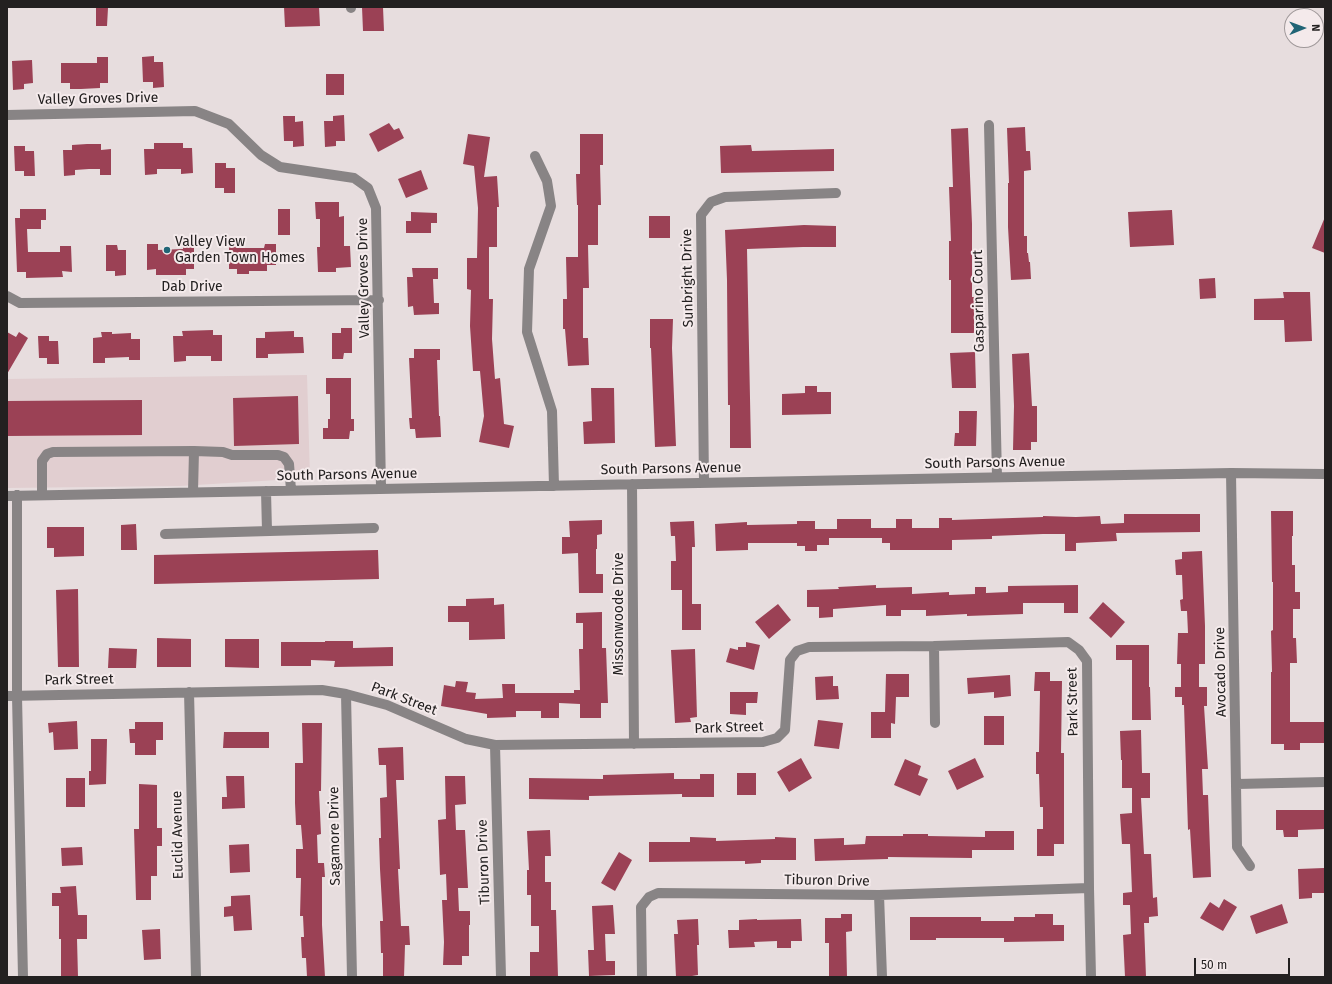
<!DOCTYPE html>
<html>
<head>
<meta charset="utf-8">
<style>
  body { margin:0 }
  #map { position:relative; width:1332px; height:984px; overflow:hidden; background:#e7ddde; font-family:"Fira Sans",sans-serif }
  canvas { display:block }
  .frame { position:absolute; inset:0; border:8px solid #232020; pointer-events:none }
  .north { position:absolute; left:1284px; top:8px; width:40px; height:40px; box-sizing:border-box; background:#f4eaeb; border:1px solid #a0999a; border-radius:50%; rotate:89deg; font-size:11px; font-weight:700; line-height:16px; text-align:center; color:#232020 }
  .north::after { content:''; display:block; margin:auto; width:14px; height:18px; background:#216576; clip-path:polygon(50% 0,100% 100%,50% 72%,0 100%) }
  .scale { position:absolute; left:1194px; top:958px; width:96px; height:18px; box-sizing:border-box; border:2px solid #232020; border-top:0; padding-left:5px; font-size:12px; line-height:14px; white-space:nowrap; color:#232020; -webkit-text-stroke:3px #f4eaeb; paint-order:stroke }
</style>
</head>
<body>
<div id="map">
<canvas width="1332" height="984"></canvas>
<div class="frame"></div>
<div class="north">N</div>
<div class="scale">50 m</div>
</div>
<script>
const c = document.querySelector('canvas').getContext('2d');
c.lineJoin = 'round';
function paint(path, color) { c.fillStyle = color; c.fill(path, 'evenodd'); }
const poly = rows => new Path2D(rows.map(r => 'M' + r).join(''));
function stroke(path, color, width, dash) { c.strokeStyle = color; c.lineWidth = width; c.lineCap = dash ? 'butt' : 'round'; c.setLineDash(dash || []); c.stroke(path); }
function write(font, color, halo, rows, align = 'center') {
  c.font = font + ' "Fira Sans",sans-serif'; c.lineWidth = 4; c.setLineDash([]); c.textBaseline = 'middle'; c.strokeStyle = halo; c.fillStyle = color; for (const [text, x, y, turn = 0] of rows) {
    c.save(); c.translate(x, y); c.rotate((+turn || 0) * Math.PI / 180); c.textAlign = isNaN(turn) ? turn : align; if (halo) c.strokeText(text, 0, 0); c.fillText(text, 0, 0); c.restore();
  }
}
const built = poly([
  [307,375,310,478,180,486,7,488,7,379]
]);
const building = poly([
  [284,7,319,7,320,26,285,27],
  [362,7,383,7,384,31,363,31],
  [96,8,108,8,107,26,96,26],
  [154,56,154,62,163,62,164,87,153,88,153,82,143,82,142,57],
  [97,57,108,57,108,83,100,83,100,88,81,89,70,89,70,83,61,83,61,63,97,63],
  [32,60,33,83,24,84,24,89,13,90,12,61],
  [326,74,344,74,344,95,326,95],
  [344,115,345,141,336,141,336,146,325,147,324,121,333,121,333,116],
  [283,116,295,116,295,122,303,121,304,146,293,147,293,141,284,141],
  [389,123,394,130,399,128,404,138,378,152,369,134],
  [1025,127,1026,151,1030,151,1031,170,1024,171,1024,236,1027,236,1027,253,1028,253,1029,262,1030,262,1031,279,1011,280,1008,227,1008,183,1009,183,1007,128],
  [968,128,972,224,972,297,974,297,974,333,951,333,951,280,949,280,949,241,951,241,949,187,953,187,951,129],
  [468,134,490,137,484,177,497,176,499,207,497,207,497,247,489,247,489,299,493,299,492,339,495,379,500,378,504,424,514,426,509,448,479,442,484,416,480,371,473,371,470,326,471,290,467,289,467,258,477,258,478,208,474,166,463,164],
  [580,134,603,134,603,165,600,165,601,205,598,205,598,245,588,245,589,288,583,288,583,338,588,338,589,365,568,366,565,329,563,329,563,299,567,299,566,257,578,257,578,205,577,205,576,174,580,174],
  [154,143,183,143,183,148,192,148,193,173,181,174,181,169,157,169,157,174,145,175,144,149,154,149],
  [87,144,101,144,101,150,111,149,111,175,100,175,100,169,89,169,75,170,75,175,64,176,63,150,72,150,72,145],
  [751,145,752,151,834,149,834,171,721,173,720,146],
  [14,146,25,146,25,151,34,151,35,176,24,176,24,171,15,171],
  [215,163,226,163,226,168,235,168,235,193,224,193,224,188,215,188],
  [421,170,428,189,406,198,398,179],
  [315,202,339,202,339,217,344,216,344,246,350,246,351,267,336,268,336,272,318,272,317,247,320,247,320,219,316,219],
  [20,209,46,209,46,220,41,220,41,229,27,229,28,252,60,252,60,246,71,246,72,272,62,271,63,277,26,278,26,272,17,272,15,218,20,218],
  [278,209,290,209,290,235,278,235],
  [1172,210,1174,245,1130,247,1128,212],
  [411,212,437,213,437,223,431,223,431,233,406,233,406,221,411,221],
  [649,216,670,216,670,238,649,238],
  [1325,217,1325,253,1312,248],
  [804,225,836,226,836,247,803,247,747,249,751,448,730,448,730,405,728,405,727,280,725,230],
  [229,243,240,243,240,248,264,248,265,244,276,244,276,265,267,265,267,271,249,271,249,274,237,274,237,269,229,269],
  [147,244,158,244,158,250,183,249,183,244,194,244,194,269,186,269,186,275,156,275,156,269,147,270],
  [106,245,117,245,118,250,126,250,126,275,115,276,115,271,106,271],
  [412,268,438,268,438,279,433,279,434,303,439,303,439,314,414,315,413,306,408,307,407,277,413,277],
  [1215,278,1216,298,1200,299,1199,279],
  [1283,292,1310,292,1312,341,1285,342,1284,320,1254,320,1254,299,1284,298],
  [650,319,673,319,672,348,676,446,655,447,651,348,650,348],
  [341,328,352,328,352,353,344,353,343,359,332,359,332,333,341,333],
  [213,330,213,335,222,335,222,361,211,361,211,356,186,356,186,361,174,362,173,336,183,336,182,331],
  [294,331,294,337,303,337,304,353,268,354,268,358,256,358,256,338,265,338,265,332],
  [7,332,16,337,19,332,28,338,7,374],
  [101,332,112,332,112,334,131,333,131,339,140,339,140,360,129,360,129,357,105,358,105,363,93,363,93,338,102,337],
  [38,336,49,336,49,341,58,341,59,364,47,364,47,358,39,358],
  [414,349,440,349,440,360,437,360,439,416,440,416,441,437,416,438,415,429,410,429,409,418,412,418,409,358,414,358],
  [975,352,976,388,952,388,950,353],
  [1029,353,1032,406,1037,406,1037,442,1031,442,1031,450,1013,450,1014,406,1012,354],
  [326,378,351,378,351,419,354,419,354,431,350,431,349,439,323,439,323,428,328,428,328,419,330,419,330,394,326,394],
  [805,386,817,386,817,392,831,392,831,414,782,415,782,394,805,393],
  [591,388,614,388,615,443,584,444,583,422,592,421],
  [298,396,299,444,234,446,233,398],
  [142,400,142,435,7,436,7,401],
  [959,411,977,411,976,446,954,446,955,433,959,433],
  [1271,511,1293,511,1293,536,1292,536,1292,565,1295,565,1295,592,1300,592,1300,609,1293,609,1293,638,1296,638,1297,663,1290,663,1290,722,1325,722,1325,743,1300,743,1300,750,1284,750,1284,744,1271,744,1271,672,1272,672,1271,631,1273,630,1273,582,1272,582],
  [1124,514,1200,514,1200,532,1116,533,1117,541,1076,543,1076,551,1065,551,1065,534,1043,534,992,536,992,539,952,540,952,550,890,550,890,543,882,543,882,538,829,538,829,545,817,545,817,551,805,551,805,546,797,546,797,543,748,543,748,550,716,551,715,524,747,522,747,525,797,524,797,521,815,521,815,529,837,529,837,519,871,519,871,528,896,528,896,519,912,519,912,528,939,528,939,518,952,518,952,520,1043,517,1043,516,1076,517,1100,516,1101,524,1124,523],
  [602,520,602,534,597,535,597,549,596,549,596,574,603,574,603,593,579,593,578,553,562,554,562,537,570,537,569,521],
  [694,521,695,547,692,547,692,604,701,604,701,630,682,630,682,590,671,590,671,561,676,561,675,536,671,536,670,522],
  [136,524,137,550,121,550,121,525],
  [47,527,84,527,84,556,54,557,54,548,47,548],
  [378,550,379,579,154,584,154,555],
  [1202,551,1205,626,1205,664,1199,664,1199,687,1207,687,1207,706,1204,706,1208,769,1202,769,1203,795,1208,795,1211,877,1193,878,1190,829,1188,830,1184,705,1182,705,1182,697,1175,697,1175,687,1181,687,1181,664,1177,664,1178,633,1188,633,1187,611,1181,611,1180,600,1183,599,1182,575,1176,575,1175,560,1182,559,1182,552],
  [876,585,876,588,912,587,912,594,949,592,949,595,975,594,975,587,986,587,986,593,1008,592,1008,586,1078,585,1078,613,1064,613,1064,603,1023,603,1023,614,967,616,967,614,926,616,926,610,901,610,901,616,886,616,886,605,833,609,833,617,819,618,819,607,807,607,807,590,839,589,838,587],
  [78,589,79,667,58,667,56,590],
  [494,598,494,605,504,604,505,639,469,640,469,622,448,622,448,606,466,606,466,599],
  [1103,602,1125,622,1111,638,1089,618],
  [778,604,791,620,769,639,755,622],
  [602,612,602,648,606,648,608,703,601,703,601,718,580,718,580,704,559,703,559,718,541,718,541,711,516,711,516,717,487,718,487,714,441,706,444,685,455,687,456,681,468,682,466,692,476,693,475,699,503,698,502,684,515,684,515,693,574,693,574,690,580,690,579,649,583,649,583,623,576,623,576,613],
  [157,638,191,639,191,667,157,667],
  [225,639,259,639,259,668,225,667],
  [325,641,353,641,353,648,393,647,393,666,334,667,335,661,311,660,311,666,281,666,281,642,325,642],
  [746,642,760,645,754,670,726,662,730,648,738,650,738,647,746,647],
  [1116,645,1149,645,1149,687,1150,687,1151,720,1132,720,1132,660,1116,660],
  [109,648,137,649,136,668,108,668],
  [695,649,697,717,690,718,691,722,675,723,671,650],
  [1035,672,1050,672,1050,681,1062,681,1061,753,1064,753,1064,844,1054,844,1054,856,1037,856,1037,829,1043,829,1043,807,1040,807,1039,774,1036,774,1036,752,1039,752,1040,691,1034,691],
  [886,674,909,674,909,697,896,697,895,724,891,723,891,738,871,738,871,712,885,712],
  [1010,675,1011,696,994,698,994,692,968,694,967,678],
  [833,676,833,686,838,686,839,699,816,700,815,677],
  [730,692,758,692,757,703,746,703,746,715,730,714],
  [984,716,1004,716,1004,745,984,745],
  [818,720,843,723,839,749,814,746],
  [77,721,78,749,54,750,53,732,49,733,48,723],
  [135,722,163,722,163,740,156,740,156,755,135,755,135,743,130,743,129,729,135,729],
  [302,723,322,723,321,791,319,791,321,834,317,835,318,863,324,863,325,877,322,877,322,925,325,977,307,977,306,958,302,958,301,937,304,937,303,916,300,916,301,878,296,878,296,849,303,849,301,825,296,825,295,803,295,763,303,763],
  [1141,730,1142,773,1150,773,1150,798,1141,798,1144,854,1151,854,1153,898,1157,897,1158,916,1149,917,1149,923,1144,923,1146,977,1125,977,1123,935,1131,934,1130,905,1123,905,1123,893,1132,892,1130,844,1122,844,1120,814,1132,813,1132,788,1122,788,1122,760,1121,760,1120,731],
  [224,732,269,732,269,748,223,748],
  [91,739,107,739,106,784,89,785,89,771,91,771],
  [403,747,404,780,396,780,400,869,398,869,401,926,409,926,410,945,405,945,404,977,383,977,383,953,381,953,380,921,383,921,380,869,379,838,381,838,380,798,387,797,386,765,379,765,378,748],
  [801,758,812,778,789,792,777,772],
  [975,758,984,777,957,790,948,771],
  [905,759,921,766,918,775,928,779,920,796,894,785],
  [674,773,674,779,700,779,700,774,714,774,714,797,682,797,682,794,589,796,589,800,529,799,529,778,603,779,603,775],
  [737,773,756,773,756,795,737,795],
  [226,776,244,776,245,808,222,809,222,797,227,797],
  [445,776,465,776,466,804,455,805,456,830,465,830,468,888,458,888,459,911,470,911,470,925,469,925,469,956,462,956,462,965,443,965,444,942,442,900,447,900,446,874,440,875,438,820,446,819],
  [66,778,85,778,85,807,66,807],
  [139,784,157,785,157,828,162,828,162,846,157,846,157,876,151,876,151,900,136,900,134,829,139,829],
  [1276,810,1325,810,1325,829,1298,830,1298,837,1284,837,1283,830,1276,830],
  [550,830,551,856,545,856,545,882,551,882,551,910,556,910,558,977,530,977,530,952,539,952,539,926,531,926,531,895,527,895,527,870,529,870,527,831],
  [985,831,1014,831,1014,850,972,850,972,858,888,857,888,859,815,861,814,839,844,838,844,845,865,844,866,836,903,836,903,834,928,834,928,836,985,837],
  [690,837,716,838,716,841,775,839,775,837,796,838,796,860,761,860,761,863,745,864,745,861,649,862,649,842,690,842],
  [249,844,250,872,230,873,229,845],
  [82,847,83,865,62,866,61,848],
  [619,852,632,860,615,891,601,883],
  [1324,868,1325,893,1312,893,1312,898,1299,899,1298,869],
  [76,886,78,915,87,915,87,939,77,939,78,977,61,977,61,939,59,939,59,906,52,906,52,893,61,893,60,887],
  [250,895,252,930,234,931,233,916,224,917,224,907,231,906,231,896],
  [1224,899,1237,907,1223,931,1200,918,1210,902,1219,908],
  [1282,904,1288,923,1256,934,1250,916],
  [613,905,615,934,605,934,606,961,615,961,615,975,589,976,588,950,594,950,592,906],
  [841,914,852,914,852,931,846,932,847,977,829,977,829,943,825,943,825,918,841,918],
  [1035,914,1053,914,1053,925,1064,925,1064,941,1004,942,1004,938,936,938,936,940,910,940,910,917,981,917,981,921,1014,921,1014,917,1035,917],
  [698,919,699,945,697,945,698,975,692,976,692,977,676,977,674,934,678,934,677,920],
  [757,919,757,920,801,919,802,941,791,941,791,948,777,948,777,941,754,942,755,947,729,948,728,930,739,930,739,920],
  [160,929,161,959,144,960,142,930]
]);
const minor = poly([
  [351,7,351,8],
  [7,115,195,111,229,124,261,155,280,167,354,178,368,188,376,208,381,489],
  [989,125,997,477],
  [535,156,547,181,551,206,529,269,527,332,552,411,554,486],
  [7,296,20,303,379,300],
  [1231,473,1237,847,1250,866],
  [704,483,701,215,711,202,725,197,836,193],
  [632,484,634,744],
  [266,491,267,531],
  [193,492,194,451],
  [17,495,17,696,23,977],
  [42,495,42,461,47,454,53,452,194,451,223,452,232,455,278,455,284,457,289,464,291,490],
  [7,496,1231,473,1325,474],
  [165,534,374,528],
  [934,646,935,723],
  [189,692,196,977],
  [346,694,352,977],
  [7,696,322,690,346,694,387,705,466,739,495,745,763,742,777,738,785,730,790,660,797,651,809,647,934,646,1068,642,1079,650,1087,661,1089,888,1091,977],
  [495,745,501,977],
  [1237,784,1325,782],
  [879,895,882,977],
  [642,977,641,907,649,897,658,893,879,895,1089,888]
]);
const markers = [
  [167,250,4,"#216576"]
];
const streetNames = [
  ["Valley Groves Drive",98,99,-1],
  ["Valley Groves Drive",364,278,-91],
  ["Sunbright Drive",688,278,-91],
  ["Dab Drive",192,287],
  ["Gasparino Court",979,301,-91],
  ["South Parsons Avenue",995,463,-1],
  ["South Parsons Avenue",671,469,-1],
  ["South Parsons Avenue",347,475,-1],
  ["Missonwoode Drive",619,614,-90],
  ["Avocado Drive",1221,672,-91],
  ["Park Street",79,680,-1],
  ["Park Street",404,699,21],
  ["Park Street",1073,702,-91],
  ["Park Street",729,728,-2],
  ["Euclid Avenue",178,835,-91],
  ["Sagamore Drive",335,836,-91],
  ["Tiburon Drive",484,862,-92],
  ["Tiburon Drive",827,881,1]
];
const poiNames = [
  ["Valley View",175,242],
  ["Garden Town Homes",175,258]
];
paint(built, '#e1ced0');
paint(building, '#9b4155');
stroke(minor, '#888485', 10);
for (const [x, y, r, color] of markers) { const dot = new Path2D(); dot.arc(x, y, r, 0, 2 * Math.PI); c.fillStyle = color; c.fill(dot); stroke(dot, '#f4eaeb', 1.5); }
write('14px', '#232020', '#f4eaeb', streetNames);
write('14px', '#232020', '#f4eaeb', poiNames, 'left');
</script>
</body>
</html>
